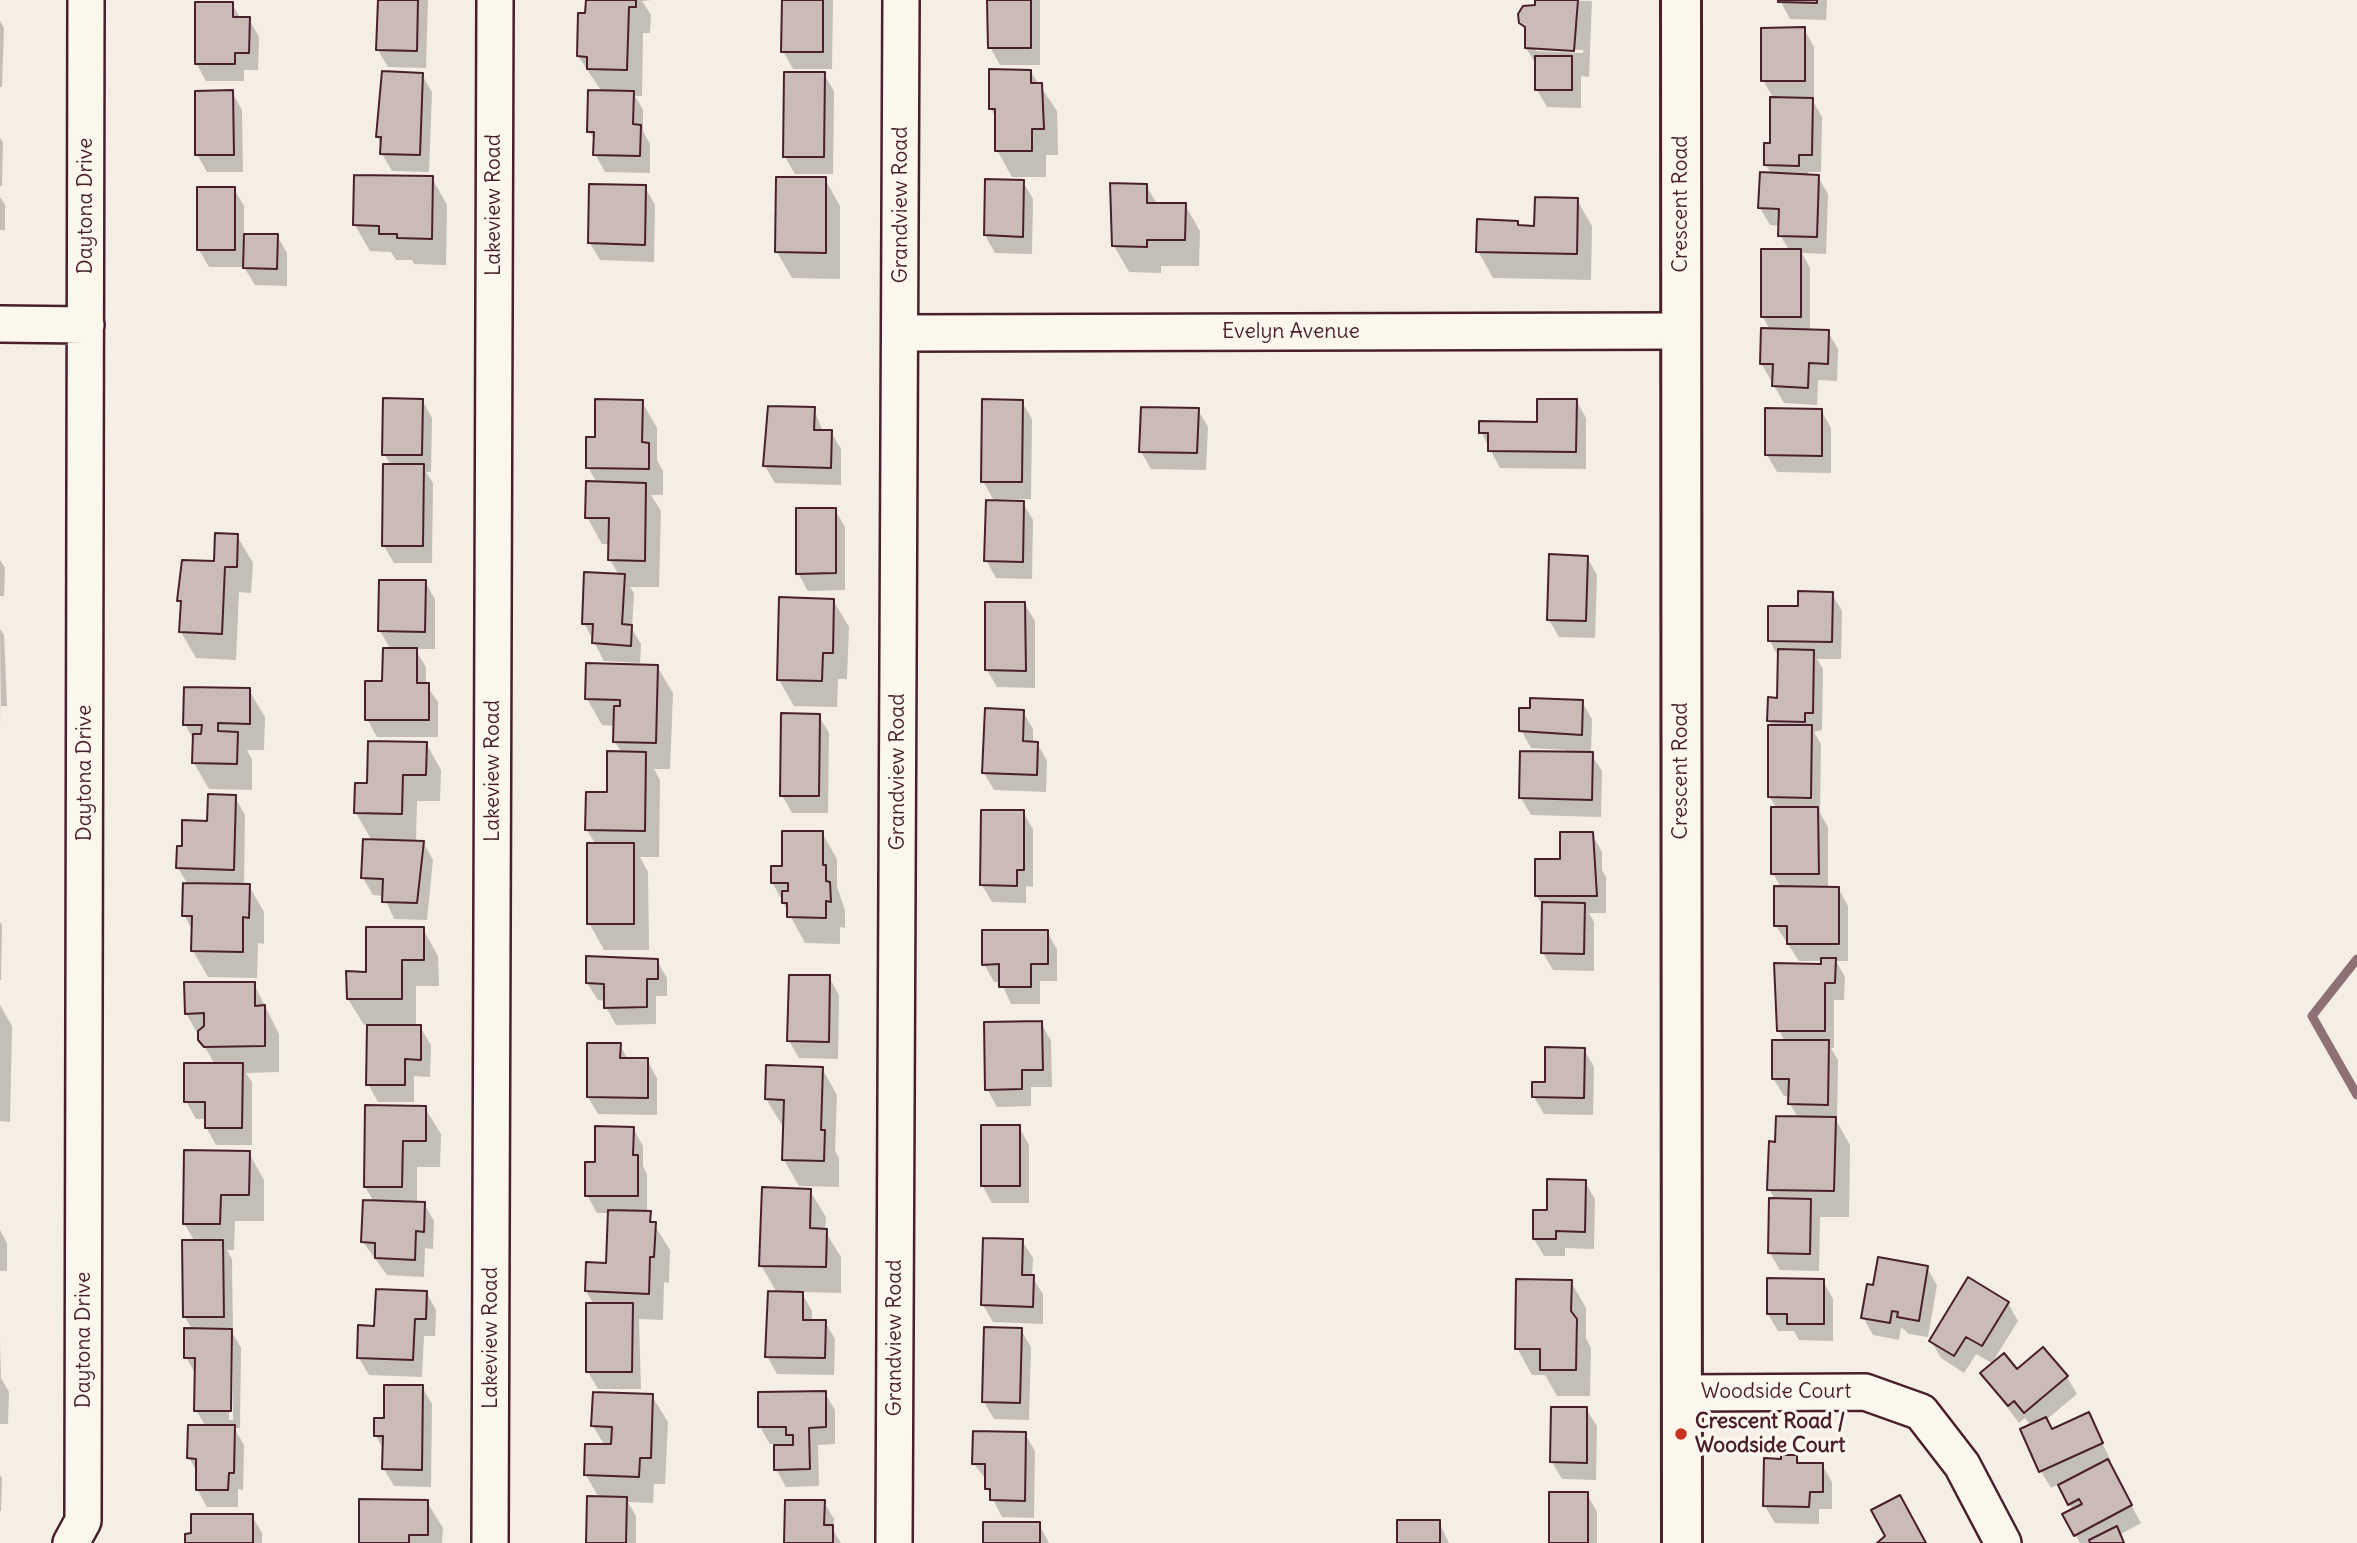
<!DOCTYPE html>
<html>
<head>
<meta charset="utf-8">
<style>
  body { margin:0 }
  canvas { display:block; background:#f4eee4 }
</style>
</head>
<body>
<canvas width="2357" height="1543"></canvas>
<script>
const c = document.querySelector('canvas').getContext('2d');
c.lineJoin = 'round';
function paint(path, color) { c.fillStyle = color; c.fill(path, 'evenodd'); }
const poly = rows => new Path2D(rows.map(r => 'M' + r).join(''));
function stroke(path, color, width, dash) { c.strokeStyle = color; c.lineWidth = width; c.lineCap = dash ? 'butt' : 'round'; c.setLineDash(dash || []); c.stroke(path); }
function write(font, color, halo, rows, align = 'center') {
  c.font = font + ' Delius,sans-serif'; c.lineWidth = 7; c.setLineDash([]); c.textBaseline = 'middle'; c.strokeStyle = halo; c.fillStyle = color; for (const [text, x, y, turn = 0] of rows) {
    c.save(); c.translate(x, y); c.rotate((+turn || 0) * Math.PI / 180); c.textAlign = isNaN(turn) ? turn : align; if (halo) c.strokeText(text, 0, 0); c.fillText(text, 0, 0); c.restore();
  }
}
const shadow = poly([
  [380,0,428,0,426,68,388,67,378,50],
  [587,0,652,0,642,1,651,15,650,33,643,33,642,96,635,96,643,110,643,131,650,144,650,173,605,172,595,154,596,143,589,131,602,92,578,56],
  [783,0,833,0,832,69,793,69,783,51],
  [989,0,1040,0,1040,65,1000,65,990,47],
  [1537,0,1592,1,1589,77,1581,76,1581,108,1547,107,1537,90,1537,66,1526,48,1526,31,1521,22,1537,6],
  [1533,47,1583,50,1583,53,1536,51],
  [1780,0,1827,0,1826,20,1790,19],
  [232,4,241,19,249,19,259,37,258,70,244,70,244,81,206,81,196,63],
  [0,21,4,28,2,87,0,87],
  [1804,29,1814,47,1814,98,1811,98,1822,117,1821,172,1808,172,1808,176,1818,177,1828,194,1826,254,1802,253,1810,268,1810,331,1828,332,1838,349,1837,381,1818,380,1817,405,1784,403,1761,363,1770,330,1763,317,1789,250,1780,235,1780,226,1770,225,1760,208,1772,175,1766,165,1771,145,1774,99,1763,80],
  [1030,71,1057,111,1058,155,1046,155,1046,177,1012,177,997,150,997,120,991,109],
  [824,74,834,91,833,174,795,174,785,157],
  [422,75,432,92,429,172,392,171,382,154,378,137],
  [232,92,242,110,243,172,207,172,197,154],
  [0,138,3,142,2,186,0,186],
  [432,178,447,205,446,265,414,264,412,260,396,260,391,252,370,251,355,225],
  [825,179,840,206,840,279,792,278,777,252],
  [1023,182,1033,199,1032,254,995,253,985,235],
  [1146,185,1157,204,1185,205,1200,231,1199,266,1161,266,1161,273,1129,272,1114,246],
  [645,187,655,205,654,262,600,260,590,243],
  [234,189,244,206,244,235,277,236,287,253,287,286,255,285,244,267,209,267,199,250],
  [0,197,5,205,5,230,0,230],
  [1577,200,1592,226,1591,280,1493,278,1478,251,1517,222,1520,227,1536,227],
  [422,400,432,418,431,472,426,472,433,483,432,563,394,563,384,546,391,465,384,454],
  [1576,400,1586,418,1586,469,1500,468,1481,432,1539,424],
  [642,402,657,428,657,460,663,471,663,495,651,495,661,511,659,587,630,587,634,593,632,629,641,644,640,663,604,661,584,623,619,575,610,560,610,544,602,544,587,517,597,483,588,467,596,439],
  [1022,402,1032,419,1031,499,993,499,983,481],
  [814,409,823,432,831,432,841,449,841,485,775,483,765,466],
  [1198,410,1208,427,1206,470,1151,469,1141,452],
  [1821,410,1831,428,1831,473,1777,472,1767,455],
  [1023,503,1033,520,1032,579,996,578,986,560],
  [835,510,845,527,845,590,808,591,798,573],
  [237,536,253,563,251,593,239,592,236,660,196,658,181,632,180,582,216,563],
  [1587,557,1597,575,1595,638,1559,637,1549,620],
  [0,560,5,568,4,596,0,596],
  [425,582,435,599,435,649,415,649,426,667,426,685,438,702,438,737,377,737,367,719,384,683,391,650,380,631],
  [1832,594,1842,611,1841,659,1817,659,1823,669,1822,730,1814,732,1821,744,1820,813,1828,827,1828,888,1838,888,1848,906,1848,961,1836,961,1845,977,1844,1000,1834,1000,1834,1048,1831,1048,1838,1060,1837,1122,1850,1145,1849,1217,1820,1217,1819,1271,1780,1270,1770,1253,1775,1200,1769,1189,1777,1144,1798,1118,1790,1104,1790,1096,1784,1096,1773,1078,1785,1042,1779,1030,1823,961,1799,961,1776,926,1781,888,1773,873,1777,809,1769,796,1772,726,1769,721,1778,699,1779,658,1770,641,1800,608],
  [833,600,849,627,847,679,838,679,837,707,794,706,779,680],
  [1024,603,1035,621,1035,688,997,687,987,670],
  [0,629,4,635,7,706,1,706,1,727],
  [657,666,673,693,670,769,654,769,660,780,659,857,640,857,648,872,649,950,604,950,589,923,596,845,587,830,609,794,622,753,615,742,615,726,602,725,587,699],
  [249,690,265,717,264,750,247,750,252,760,252,790,209,789,194,763,194,741,185,724],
  [1582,702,1592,719,1591,754,1602,771,1601,817,1531,815,1521,798,1566,750,1531,748,1521,730],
  [1023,712,1033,729,1033,743,1037,743,1047,761,1046,792,994,790,984,773],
  [819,716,829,733,828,813,792,813,782,795],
  [426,743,441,770,440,801,417,801,416,842,423,842,433,860,427,920,394,919,384,896,373,895,363,878,372,841,356,813,369,785],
  [235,797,245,815,244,886,249,886,264,912,264,944,258,943,257,978,208,977,193,951,193,931,184,915,188,885,178,868,209,822],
  [1023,812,1033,829,1033,887,1026,886,1026,903,992,902,982,885],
  [822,833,837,859,837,887,845,910,845,928,840,927,840,944,805,943,772,882],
  [1592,834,1602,852,1602,870,1606,877,1606,913,1589,913,1594,922,1594,971,1553,970,1543,953,1544,908,1536,895,1562,861],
  [0,922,2,925,1,980,0,980],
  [423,929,438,956,439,986,416,986,416,1027,420,1027,431,1045,430,1077,414,1076,414,1102,378,1102,368,1084,369,1025,364,1025,348,999,368,973],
  [1047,932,1057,949,1057,981,1040,981,1040,1004,1011,1004,1001,982,994,982,984,964],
  [657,961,667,978,667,996,656,996,656,1024,616,1025,606,1007,606,1001,598,1000,587,983],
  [829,977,839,995,838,1059,799,1058,789,1041],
  [254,984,279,1034,279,1072,246,1073,252,1082,252,1145,216,1145,206,1127,206,1119,196,1119,186,1101,215,1065,186,1013],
  [0,1005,12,1026,10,1122,0,1121],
  [1041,1023,1051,1041,1052,1087,1031,1087,1031,1106,997,1107,987,1089],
  [620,1045,628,1060,647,1060,657,1078,657,1115,598,1114,588,1097],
  [1584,1049,1594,1067,1593,1115,1544,1114,1534,1097],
  [822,1068,837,1095,835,1151,839,1158,839,1187,799,1186,784,1160,785,1126,782,1125,766,1099],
  [425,1108,441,1134,440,1167,417,1167,417,1204,424,1204,434,1221,433,1249,425,1248,424,1277,387,1275,363,1242,374,1202,365,1187],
  [1019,1127,1029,1145,1029,1203,992,1203,982,1185],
  [633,1128,643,1146,643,1166,647,1174,647,1213,670,1250,669,1283,664,1282,663,1320,639,1319,641,1389,598,1389,588,1372,594,1305,586,1291,608,1265,610,1213,597,1213,587,1195,597,1164],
  [249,1153,264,1180,264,1221,235,1221,234,1250,227,1250,232,1259,233,1334,241,1348,240,1428,234,1428,244,1445,243,1490,238,1489,238,1507,207,1507,197,1489,198,1473,189,1458,206,1427,196,1410,196,1375,186,1357,192,1330,185,1317,195,1242,184,1223],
  [230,1346,233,1346,233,1420,229,1420],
  [1585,1182,1595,1199,1594,1249,1565,1248,1565,1256,1544,1256,1534,1239,1548,1212],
  [810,1191,826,1217,825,1231,841,1257,841,1293,801,1292,812,1311,812,1322,825,1322,835,1339,834,1375,777,1374,767,1356,777,1293,761,1265],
  [0,1230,7,1243,7,1271,0,1271],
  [1022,1241,1033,1258,1032,1277,1043,1294,1043,1324,993,1322,983,1305],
  [1927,1268,1937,1285,1928,1337,1909,1334,1901,1327,1899,1340,1873,1335,1863,1317,1874,1287],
  [1823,1281,1833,1299,1833,1341,1799,1340,1794,1331,1778,1331,1768,1314],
  [1571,1282,1586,1308,1586,1338,1591,1348,1590,1396,1557,1396,1545,1375,1532,1375,1517,1348],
  [426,1292,436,1310,435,1336,424,1336,422,1377,369,1375,359,1358,376,1327],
  [2008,1303,2018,1321,1992,1363,1976,1354,1964,1373,1941,1358,1931,1341],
  [1021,1330,1031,1347,1029,1420,994,1419,984,1402],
  [0,1342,1,1378,9,1392,8,1424,0,1424],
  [2016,1371,2067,1377,2077,1394,2046,1420,2052,1430,2088,1414,2111,1461,2108,1463,2141,1523,2119,1535,2124,1543,2080,1543,2064,1515,2072,1509,2059,1484,2051,1488,2041,1471,2031,1426,2025,1418,2019,1423,1982,1373],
  [422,1387,432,1404,431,1487,394,1486,384,1469,384,1450,376,1436,385,1420],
  [760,1393,825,1393,835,1410,835,1444,818,1445,819,1486,786,1487,776,1469,775,1444,770,1444,760,1427],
  [652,1396,668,1422,665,1484,654,1484,653,1503,628,1502,636,1516,636,1543,587,1543,599,1498,586,1475,605,1446,593,1426],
  [1586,1409,1597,1426,1596,1480,1562,1479,1552,1462],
  [1025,1434,1035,1451,1034,1518,1002,1517,987,1488,987,1481,974,1464],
  [1796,1457,1801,1465,1822,1465,1832,1482,1832,1509,1819,1509,1819,1524,1775,1523,1765,1506,1766,1460],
  [0,1475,2,1478,1,1511,0,1511],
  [1587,1494,1597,1512,1597,1543,1550,1543],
  [427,1502,443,1528,442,1543,360,1543],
  [824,1502,834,1519,833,1530,841,1543,786,1543],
  [252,1516,262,1533,262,1543,186,1543],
  [1439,1522,1449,1543,1399,1543],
  [1039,1524,1049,1543,984,1543]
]);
const stream = poly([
  [2357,959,2312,1016,2357,1095]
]);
const building = poly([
  [378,0,418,0,417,51,376,50,378,0],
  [586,0,636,0,636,7,629,7,627,70,587,69,587,57,577,56,578,13,585,13,586,0],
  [782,0,823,0,823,52,781,52,782,0],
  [987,0,1031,0,1031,48,988,48,987,0],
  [1535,0,1578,0,1574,51,1525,48,1525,27,1519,23,1518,14,1523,6,1535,5,1535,0],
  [1778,0,1817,0,1817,3,1778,2,1778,0],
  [195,2,233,2,233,17,250,17,249,53,235,53,235,64,195,64,195,2],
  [1805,27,1805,81,1761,81,1761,28,1805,27],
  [1535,56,1572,56,1572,90,1535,90,1535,56],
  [989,69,1031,70,1031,83,1042,83,1044,129,1032,129,1032,151,995,151,995,109,989,109,989,69],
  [382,71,423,73,420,155,380,154,381,137,376,137,382,71],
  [784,72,825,72,824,157,783,157,784,72],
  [233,90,234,155,195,155,195,91,233,90],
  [588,90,634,91,633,124,641,125,640,156,593,155,594,132,587,132,588,90],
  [1770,97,1813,98,1812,155,1799,155,1799,166,1764,165,1764,143,1770,143,1770,97],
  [1760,172,1819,175,1817,237,1778,236,1779,209,1758,208,1760,172],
  [354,175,433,176,432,239,397,238,397,234,379,234,379,226,353,225,354,175],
  [776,177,826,177,826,253,775,252,776,177],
  [985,179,1024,180,1023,237,984,235,985,179],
  [1110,183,1147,184,1147,203,1186,203,1185,240,1147,240,1147,247,1112,246,1110,183],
  [589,184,646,185,645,245,588,243,589,184],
  [197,187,235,187,235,250,197,250,197,187],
  [1535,197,1578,198,1577,254,1476,252,1477,219,1518,221,1518,225,1534,226,1535,197],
  [244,234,278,234,277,269,243,268,244,234],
  [1761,249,1801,249,1801,317,1761,317,1761,249],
  [1761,328,1829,330,1828,364,1809,363,1808,388,1772,386,1773,364,1760,364,1761,328],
  [383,398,423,399,422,455,382,455,383,398],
  [595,399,643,400,642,442,649,443,649,469,586,468,586,437,595,437,595,399],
  [982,399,1023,400,1022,482,981,482,982,399],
  [1537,399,1577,399,1576,452,1488,451,1488,433,1479,433,1479,421,1537,422,1537,399],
  [768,406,815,407,814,430,832,430,831,468,763,466,768,406],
  [1141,407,1199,408,1197,453,1139,452,1141,407],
  [1765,408,1822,409,1822,456,1765,455,1765,408],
  [383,464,424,464,423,546,382,546,383,464],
  [586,481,646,483,645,561,608,560,609,518,585,518,586,481],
  [986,500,1024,501,1023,562,984,561,986,500],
  [796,508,836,508,836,573,796,574,796,508],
  [215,533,238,534,237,567,225,567,222,634,179,632,181,601,177,601,182,560,214,561,215,533],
  [1549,554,1588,556,1586,621,1547,620,1549,554],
  [584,572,625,574,622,624,632,625,631,646,592,643,593,624,582,624,584,572],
  [379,580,426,580,425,632,378,631,379,580],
  [1798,591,1833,592,1832,642,1768,641,1768,606,1798,606,1798,591],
  [779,597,834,599,833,653,823,653,822,681,777,680,779,597],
  [985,602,1025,602,1026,671,985,670,985,602],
  [383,648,417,648,417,683,429,683,429,720,365,720,365,681,382,681,383,648],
  [1778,649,1814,650,1813,713,1805,713,1805,722,1767,721,1768,697,1777,698,1778,649],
  [586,663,658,665,656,743,613,742,614,706,620,706,620,700,585,699,586,663],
  [184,687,250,688,250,724,218,723,218,731,238,732,237,764,192,763,193,734,201,734,202,725,183,725,184,687],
  [1530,698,1583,700,1582,735,1519,731,1519,708,1530,708,1530,698],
  [985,708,1024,710,1023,741,1038,742,1037,775,982,773,985,708],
  [781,713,820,714,819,796,780,796,781,713],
  [1768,725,1812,725,1811,798,1768,797,1768,725],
  [368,741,427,742,426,775,403,775,402,814,354,813,355,783,367,783,368,741],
  [607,751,646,752,645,831,585,830,586,792,607,792,607,751],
  [1520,751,1593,752,1592,800,1519,798,1520,751],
  [208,794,236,795,234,870,176,868,177,846,182,846,182,820,207,821,208,794],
  [1771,807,1818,807,1819,874,1771,874,1771,807],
  [981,810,1024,810,1024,870,1017,870,1017,886,980,885,981,810],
  [782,831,823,831,823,865,826,865,826,881,830,882,831,902,826,901,826,918,787,917,787,903,782,903,782,891,788,891,788,883,771,883,771,866,782,866,782,831],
  [1560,832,1593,832,1597,896,1535,896,1535,859,1560,859,1560,832],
  [363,839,424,841,417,903,382,902,383,879,361,878,363,839],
  [587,843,634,843,634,924,587,924,587,843],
  [183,883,250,884,249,918,243,917,243,952,191,951,192,916,182,916,183,883],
  [1774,886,1839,887,1839,944,1787,944,1787,926,1774,926,1774,886],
  [1542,902,1585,903,1584,954,1541,953,1542,902],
  [366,927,424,927,424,960,402,960,402,999,347,999,346,971,366,972,366,927],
  [982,930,1048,930,1048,964,1031,964,1031,987,999,987,999,964,982,965,982,930],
  [586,956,658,959,658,979,647,979,647,1007,604,1008,604,984,586,983,586,956],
  [1821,958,1836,958,1835,983,1825,983,1825,1031,1777,1031,1774,963,1821,964,1821,958],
  [789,975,830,975,829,1042,787,1041,789,975],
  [184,982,255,982,255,1006,265,1005,265,1046,204,1047,198,1040,198,1031,204,1026,204,1013,185,1014,184,982],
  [1042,1021,1043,1070,1022,1070,1022,1089,985,1090,984,1022,1042,1021],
  [367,1025,421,1025,421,1060,405,1059,405,1085,366,1085,367,1025],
  [1772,1040,1829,1040,1828,1105,1788,1104,1789,1079,1772,1079,1772,1040],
  [587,1043,621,1043,620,1058,648,1058,648,1098,587,1097,587,1043],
  [1545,1047,1585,1048,1584,1098,1532,1097,1532,1082,1545,1082,1545,1047],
  [184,1063,243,1063,242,1128,205,1128,205,1102,184,1102,184,1063],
  [766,1065,823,1067,821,1130,825,1130,824,1161,782,1160,784,1100,765,1099,766,1065],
  [365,1105,426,1106,426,1141,403,1141,402,1187,364,1187,365,1105],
  [1776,1116,1836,1117,1834,1191,1767,1190,1769,1141,1775,1142,1776,1116],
  [981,1125,1020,1125,1020,1186,981,1186,981,1125],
  [595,1126,634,1127,633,1155,638,1155,638,1196,585,1196,585,1162,595,1162,595,1126],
  [184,1150,250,1151,249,1195,221,1195,220,1224,183,1224,184,1150],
  [1547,1179,1586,1180,1585,1232,1556,1231,1556,1239,1533,1239,1533,1210,1547,1210,1547,1179],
  [762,1187,811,1189,810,1228,827,1229,826,1267,759,1266,762,1187],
  [1769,1198,1811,1199,1810,1254,1768,1253,1769,1198],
  [363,1200,425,1202,424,1232,416,1231,415,1260,375,1258,375,1243,361,1242,363,1200],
  [608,1210,651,1211,650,1222,656,1222,654,1257,650,1257,649,1294,585,1291,586,1262,606,1263,608,1210],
  [983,1238,1023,1239,1022,1275,1034,1275,1033,1307,981,1305,983,1238],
  [182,1240,223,1240,224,1317,183,1317,182,1240],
  [1878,1257,1928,1266,1919,1321,1897,1317,1898,1312,1892,1311,1890,1323,1861,1318,1867,1284,1873,1285,1878,1257],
  [1968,1277,2009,1302,1982,1346,1966,1337,1954,1356,1929,1341,1968,1277],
  [1767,1278,1824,1279,1824,1324,1787,1324,1787,1314,1767,1314,1767,1278],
  [1516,1279,1572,1280,1571,1311,1577,1319,1576,1370,1540,1370,1540,1349,1515,1349,1516,1279],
  [376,1289,427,1291,426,1319,415,1319,413,1360,357,1358,358,1325,374,1326,376,1289],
  [768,1291,803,1292,803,1320,826,1320,825,1358,765,1357,768,1291],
  [586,1303,633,1303,632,1372,586,1372,586,1303],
  [984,1327,1022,1328,1020,1403,982,1402,984,1327],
  [184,1328,232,1329,231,1411,194,1411,195,1358,184,1358,184,1328],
  [2043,1347,2068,1376,2024,1413,2014,1401,2008,1406,1980,1373,2004,1353,2017,1369,2043,1347],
  [384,1385,423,1385,422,1470,382,1469,383,1436,374,1436,374,1418,384,1418,384,1385],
  [826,1391,826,1427,809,1428,810,1469,774,1470,774,1445,793,1445,793,1435,786,1435,786,1427,758,1427,758,1392,826,1391],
  [593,1392,653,1394,651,1458,640,1458,639,1477,584,1475,585,1444,611,1444,612,1427,591,1426,593,1392],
  [1551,1407,1587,1407,1587,1463,1550,1462,1551,1407],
  [2089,1412,2103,1443,2039,1472,2020,1429,2046,1417,2052,1429,2089,1412],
  [188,1425,235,1425,234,1473,229,1473,228,1490,196,1490,196,1459,187,1458,188,1425],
  [973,1431,1026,1432,1025,1501,990,1500,990,1489,985,1489,985,1464,972,1464,973,1431],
  [1781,1455,1797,1455,1797,1463,1823,1463,1823,1492,1810,1492,1809,1507,1763,1506,1764,1458,1781,1459,1781,1455],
  [2108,1459,2132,1505,2074,1536,2062,1514,2082,1504,2079,1499,2068,1505,2058,1485,2108,1459],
  [1549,1492,1588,1492,1588,1543,1549,1543,1549,1492],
  [1900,1495,1926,1543,1877,1543,1885,1536,1871,1510,1900,1495],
  [587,1496,627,1497,626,1543,586,1543,587,1496],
  [359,1499,428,1500,428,1535,409,1535,409,1543,359,1543,359,1499],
  [785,1500,825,1500,824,1525,833,1525,833,1543,784,1543,785,1500],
  [191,1514,253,1514,253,1543,185,1543,185,1534,191,1533,191,1514],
  [1397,1520,1440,1520,1440,1543,1397,1543,1397,1520],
  [983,1522,1040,1522,1040,1543,983,1543,983,1522],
  [2117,1526,2124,1543,2090,1543,2089,1540,2117,1526]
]);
const street = poly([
  [0,324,86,325],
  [901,333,1681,331],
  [1682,1393,1865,1392,1921,1412,1962,1465,2003,1543],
  [71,1543,83,1521,86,0],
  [490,1543,495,0],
  [894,1543,901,0]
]);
const secondary = poly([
  [1681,0,1682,1543]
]);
const markers = [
  [1681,1434,7,"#c8321e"]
];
const streetNames = [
  ["Crescent Road",1681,204,-90],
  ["Lakeview Road",494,205,-90],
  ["Grandview Road",901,205,-90],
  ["Daytona Drive",86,206,-90],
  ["Evelyn Avenue",1291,332],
  ["Lakeview Road",493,771,-90],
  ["Crescent Road",1681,771,-90],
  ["Grandview Road",898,772,-90],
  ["Daytona Drive",85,773,-90],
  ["Lakeview Road",491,1338,-90],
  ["Grandview Road",895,1338,-90],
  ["Daytona Drive",84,1340,-90],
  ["Woodside Court",1776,1392]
];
const poiNames = [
  ["Crescent Road /",1695,1422],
  ["Woodside Court",1695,1446]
];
paint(shadow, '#0003');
stroke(stream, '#8d7174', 9);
paint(building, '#cabbb6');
stroke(building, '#4a1f2b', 2);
stroke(street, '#4a1f2b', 40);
stroke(secondary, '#4a1f2b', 44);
stroke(street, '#fbf7ec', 35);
stroke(secondary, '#fbf7ec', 38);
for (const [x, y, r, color] of markers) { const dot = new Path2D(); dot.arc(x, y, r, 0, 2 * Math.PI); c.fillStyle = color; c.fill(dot); stroke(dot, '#fbf7ec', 2.5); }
write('21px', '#4a1f2b', '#fbf7ec', streetNames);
write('bold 21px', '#4a1f2b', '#fbf7ec', poiNames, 'left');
</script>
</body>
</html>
